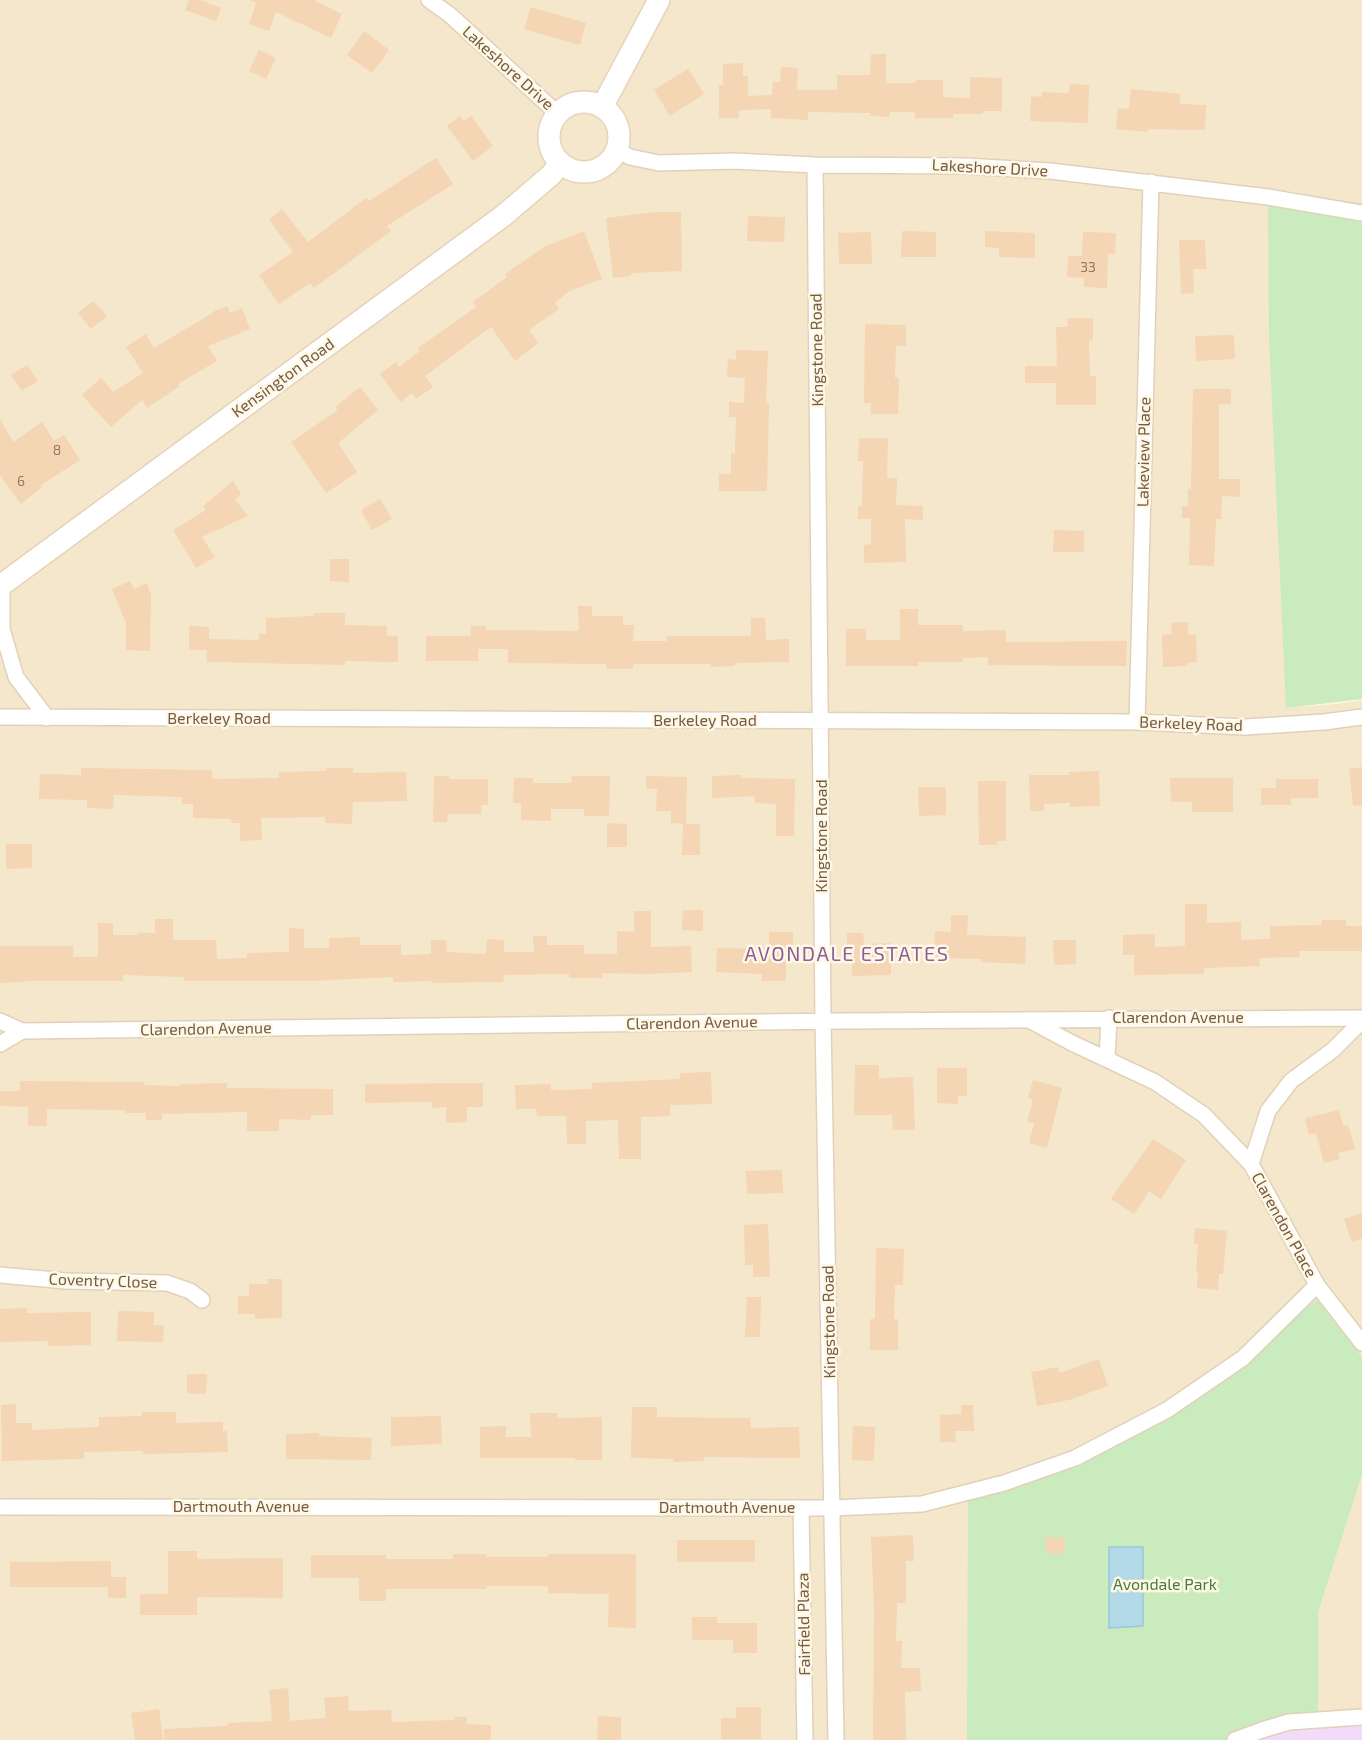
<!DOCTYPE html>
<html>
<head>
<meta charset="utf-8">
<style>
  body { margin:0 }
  canvas { display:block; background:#fdf5de }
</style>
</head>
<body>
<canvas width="1362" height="1740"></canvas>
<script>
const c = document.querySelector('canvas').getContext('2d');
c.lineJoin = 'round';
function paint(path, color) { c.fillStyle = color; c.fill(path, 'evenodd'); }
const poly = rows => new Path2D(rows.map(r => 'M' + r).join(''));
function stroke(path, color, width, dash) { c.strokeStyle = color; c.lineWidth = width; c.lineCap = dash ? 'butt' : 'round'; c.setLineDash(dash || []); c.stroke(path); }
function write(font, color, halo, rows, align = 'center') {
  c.font = font + ' "Exo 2",sans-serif'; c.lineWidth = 5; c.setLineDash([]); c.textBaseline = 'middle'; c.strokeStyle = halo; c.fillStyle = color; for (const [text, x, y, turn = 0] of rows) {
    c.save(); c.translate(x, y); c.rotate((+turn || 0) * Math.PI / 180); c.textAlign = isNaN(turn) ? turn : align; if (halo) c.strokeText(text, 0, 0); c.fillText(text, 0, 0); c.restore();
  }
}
const residential = poly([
  [0,0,1362,0,1362,220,1286,708,1337,704,1362,700,1362,1740,0,1740]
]);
const education = poly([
  [1362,1711,1362,1740,1232,1740]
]);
const green = poly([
  [1268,201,1362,220,1362,699,1286,708,1269,338],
  [1317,1300,1362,1357,1362,1474,1318,1612,1318,1713,1231,1740,967,1740,968,1500,1155,1420]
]);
const water = poly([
  [1109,1547,1143,1547,1143,1626,1109,1628,1109,1547]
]);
const building = poly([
  [189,0,200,0,221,8,216,21,185,10],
  [249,0,313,0,342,14,331,38,276,12,269,31,249,24,256,3],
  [531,7,586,23,580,45,524,29],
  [364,31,389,50,372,73,347,55],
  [259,50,276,58,266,79,249,71],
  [871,54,886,54,886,83,916,83,916,80,943,80,943,97,970,98,970,77,1002,78,1002,111,983,111,983,114,953,114,953,118,915,118,915,112,890,112,890,117,870,116,870,113,808,112,808,120,771,118,771,109,739,110,739,118,719,118,719,85,723,85,723,64,743,63,743,76,748,76,748,96,772,95,773,82,780,82,781,67,798,68,797,90,837,90,837,75,870,75],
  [688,69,704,94,670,116,654,90],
  [1070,84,1089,85,1088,123,1030,121,1031,96,1042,97,1042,92,1069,93],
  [1131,89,1180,94,1180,104,1206,105,1205,130,1148,129,1148,132,1116,129,1118,108,1129,109],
  [460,116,464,121,471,116,493,146,473,161,447,126],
  [436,158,453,184,387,226,391,231,314,288,310,283,279,304,259,275,293,252,269,220,282,209,308,242,366,198,369,201],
  [656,212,681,212,682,271,631,273,631,276,613,278,606,218],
  [748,216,785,217,784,242,747,241],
  [584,231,602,279,570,291,555,302,559,309,529,330,538,343,515,361,491,327,425,376,433,387,416,399,412,393,401,402,380,374,396,362,399,367,420,351,418,348,476,307,473,302,507,277,505,274,544,247],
  [902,231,936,232,936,257,901,257],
  [985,231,1035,233,1035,258,999,257,999,248,985,247],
  [871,232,872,264,839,264,838,233],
  [1083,232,1116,233,1115,254,1108,254,1107,288,1084,287,1084,278,1067,277,1068,256,1082,256],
  [1179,240,1205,240,1206,269,1193,269,1194,293,1181,294],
  [93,301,107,316,91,329,78,313],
  [227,306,230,313,242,308,250,329,208,346,217,361,178,384,180,386,147,408,142,400,111,427,82,395,101,378,113,392,143,373,126,347,146,334,154,348,214,312,214,311],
  [1067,318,1093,318,1093,340,1089,341,1090,376,1096,376,1096,405,1056,405,1056,383,1025,383,1025,366,1057,366,1056,327,1068,327],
  [865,324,906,325,906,346,896,346,895,378,899,378,898,414,871,414,871,403,864,403],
  [1234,335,1235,359,1196,361,1195,336],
  [736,350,768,351,766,403,769,403,767,491,719,491,719,474,731,474,731,453,735,453,736,417,729,417,729,402,744,403,745,378,727,377,728,359,736,360],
  [27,365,38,381,22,391,11,375],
  [360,387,378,410,338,443,357,472,326,493,291,442,338,410,335,407],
  [1193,389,1231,389,1231,404,1219,404,1219,479,1240,479,1240,497,1222,496,1221,519,1216,519,1214,566,1189,565,1190,518,1182,518,1182,506,1188,506,1188,489,1191,489],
  [0,419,13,442,42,422,54,441,64,435,80,460,41,485,42,487,21,504,0,475],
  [859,438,888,438,887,478,897,478,896,505,923,506,923,520,905,519,906,562,864,563,864,545,871,544,871,519,858,519,858,506,862,506,863,461,858,461],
  [233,481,241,494,235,499,248,516,202,537,215,557,196,568,173,530,206,510,203,506],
  [380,499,392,519,372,530,361,510],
  [1054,530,1084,531,1084,552,1053,552],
  [330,559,349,559,349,582,330,581],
  [130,581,134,589,147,583,151,595,150,651,126,650,126,623,112,589],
  [578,606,592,606,592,616,623,616,623,625,634,625,633,641,667,641,667,636,751,636,751,618,765,618,766,640,789,639,789,662,735,663,735,666,711,667,711,664,633,664,633,669,606,669,606,664,508,663,508,649,478,649,478,661,426,661,426,636,471,636,471,626,486,626,486,630,579,631],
  [900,609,918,609,918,625,963,625,963,631,1006,630,1006,642,1127,641,1126,666,988,665,988,657,963,658,963,662,918,662,918,666,846,666,846,629,866,629,866,640,900,640],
  [314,613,345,613,345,625,387,626,387,636,398,636,398,662,345,661,345,665,207,662,207,650,189,650,189,626,209,627,209,639,259,640,259,634,266,634,266,618,314,616],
  [1188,622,1188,635,1196,635,1197,662,1187,663,1187,666,1163,667,1162,635,1172,634,1171,623],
  [1362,767,1362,805,1353,806,1349,769],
  [81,768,212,770,212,779,279,778,279,772,326,771,326,768,353,768,353,773,406,772,407,801,353,802,352,824,325,823,325,817,261,818,262,840,240,841,240,823,232,823,231,819,193,818,193,804,182,804,182,797,114,795,113,809,87,808,87,800,39,799,40,774,81,775],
  [1099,771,1100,806,1070,807,1070,803,1044,804,1044,811,1030,811,1029,775,1069,775,1069,772],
  [741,775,741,778,795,779,794,836,776,836,776,804,755,803,755,796,712,798,712,776],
  [434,776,449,776,449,779,488,779,488,805,481,805,481,814,448,814,447,822,433,822],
  [572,776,610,776,609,816,584,816,584,809,551,809,551,821,521,820,521,803,513,803,514,778,533,778,533,783,571,783],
  [646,776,687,777,686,824,671,823,671,811,656,811,657,789,646,789],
  [1170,778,1233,778,1233,812,1192,812,1192,802,1171,802],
  [1276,779,1318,779,1318,798,1291,798,1291,805,1261,805,1261,788,1276,788],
  [978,781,1006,781,1006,841,997,841,997,845,979,845],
  [918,787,946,787,946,815,919,816],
  [607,823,627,824,627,847,607,847],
  [683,824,700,824,700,855,682,855],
  [6,844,32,844,32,868,6,869],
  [1185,904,1207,904,1207,923,1241,922,1241,940,1270,939,1270,926,1322,925,1322,920,1346,920,1346,926,1362,926,1362,951,1299,951,1300,957,1259,958,1260,966,1204,968,1204,974,1134,975,1134,955,1123,955,1123,935,1155,934,1155,947,1185,946],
  [683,910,703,910,703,931,682,930],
  [634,911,651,911,651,947,691,946,692,972,645,974,602,973,602,978,569,978,569,974,504,975,503,982,432,983,432,981,393,982,393,977,312,981,184,981,184,977,123,975,123,981,25,981,25,982,0,983,0,946,73,946,73,957,98,957,98,923,113,923,113,935,138,935,138,933,155,933,155,919,173,919,173,940,216,940,217,959,247,958,247,953,289,952,289,928,304,929,304,948,329,948,329,938,360,937,360,945,401,945,401,955,431,954,431,940,446,940,447,952,486,954,487,939,504,940,504,952,534,952,533,936,547,936,547,945,584,945,584,954,617,954,617,931,634,932],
  [951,915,968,915,967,935,1026,937,1025,964,981,962,981,959,934,958,935,931,951,932],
  [769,932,793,932,792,961,786,961,786,981,762,981,762,974,716,972,717,948,769,949],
  [847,933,863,933,864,944,891,943,891,975,852,976,852,952,847,952],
  [1053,940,1076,940,1076,964,1054,965],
  [855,1065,879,1065,879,1078,913,1077,915,1130,893,1130,892,1115,854,1115],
  [937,1068,967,1068,967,1096,958,1096,958,1104,937,1103],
  [711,1072,712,1104,670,1105,670,1116,641,1117,641,1159,619,1159,618,1120,586,1121,586,1144,567,1144,566,1116,537,1116,536,1109,516,1109,515,1085,551,1084,551,1090,592,1089,592,1083,680,1079,680,1073],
  [1033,1080,1062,1088,1047,1148,1029,1143,1034,1123,1027,1122,1033,1100,1028,1098],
  [20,1081,144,1082,144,1085,180,1086,180,1084,227,1083,227,1088,333,1089,333,1115,311,1115,311,1120,279,1119,279,1131,247,1131,247,1112,162,1114,162,1120,146,1120,146,1113,125,1113,125,1110,47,1109,47,1126,28,1126,28,1107,0,1106,0,1091,20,1091],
  [483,1083,483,1107,467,1107,467,1122,446,1123,446,1107,432,1108,432,1102,365,1103,365,1084],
  [1339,1110,1343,1126,1348,1125,1355,1149,1338,1153,1340,1159,1324,1163,1316,1133,1309,1135,1305,1118],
  [1153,1139,1186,1160,1161,1199,1149,1191,1134,1214,1111,1199],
  [782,1170,783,1193,747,1194,746,1171],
  [1362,1213,1362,1238,1352,1242,1344,1219],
  [768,1224,770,1277,753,1277,753,1265,745,1265,744,1225],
  [1195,1228,1227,1231,1223,1274,1219,1274,1218,1290,1197,1288,1198,1271,1196,1271,1198,1244,1194,1244],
  [876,1248,904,1249,903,1285,895,1285,894,1319,898,1319,898,1350,870,1350,870,1319,875,1319],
  [267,1279,282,1279,282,1318,255,1319,255,1314,238,1314,238,1296,249,1296,249,1284,268,1284],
  [747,1297,761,1297,760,1337,745,1337],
  [27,1308,27,1313,91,1312,91,1345,48,1346,48,1341,0,1342,0,1309],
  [118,1311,154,1312,154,1325,164,1325,163,1342,117,1341],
  [1099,1359,1108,1386,1069,1400,1037,1406,1031,1372,1058,1367,1060,1373],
  [187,1374,207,1374,206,1394,187,1393],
  [16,1404,16,1423,32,1423,32,1430,99,1427,99,1417,142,1416,142,1412,176,1412,176,1423,223,1422,223,1431,227,1431,228,1452,143,1454,143,1451,84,1452,84,1459,2,1461,1,1405],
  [961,1405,973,1405,974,1431,955,1431,956,1442,940,1442,940,1415,961,1414],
  [632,1407,657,1407,657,1417,750,1418,751,1428,799,1427,800,1458,704,1457,704,1461,673,1462,673,1459,631,1458],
  [530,1413,557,1413,557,1418,602,1417,602,1460,575,1460,575,1458,480,1458,480,1427,506,1426,506,1437,531,1437],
  [441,1416,442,1444,391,1446,391,1417],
  [853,1426,875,1427,874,1461,852,1460],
  [319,1433,319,1436,372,1438,371,1460,286,1459,286,1434],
  [913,1535,914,1561,906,1561,906,1603,897,1603,896,1641,902,1641,901,1668,920,1668,921,1691,905,1692,906,1740,873,1740,874,1609,871,1537],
  [1046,1537,1065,1538,1065,1554,1045,1553],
  [677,1540,755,1540,755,1562,677,1562],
  [168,1551,197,1551,197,1559,283,1558,283,1598,197,1597,197,1615,140,1615,140,1594,168,1594],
  [453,1554,486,1554,486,1557,548,1557,548,1554,636,1554,636,1628,608,1627,609,1594,548,1593,548,1586,486,1586,486,1589,386,1589,386,1601,359,1601,359,1578,311,1578,311,1555,386,1555,386,1559,453,1559],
  [111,1561,111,1577,126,1577,126,1598,108,1598,108,1587,10,1587,10,1562],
  [692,1617,717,1617,717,1623,757,1623,757,1653,733,1653,733,1640,692,1640],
  [288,1688,290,1721,326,1718,324,1698,348,1696,349,1711,391,1710,392,1722,454,1720,454,1717,467,1717,466,1724,491,1725,491,1740,164,1740,164,1729,228,1726,228,1723,272,1721,269,1690],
  [736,1707,761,1707,761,1739,721,1739,721,1718,736,1718],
  [159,1709,163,1740,135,1740,131,1713],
  [598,1716,621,1717,621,1740,597,1740]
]);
const street = poly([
  [429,0,450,15,558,114],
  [617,150,630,157,659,163,734,161,815,165,966,166,1050,171,1268,197,1362,213],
  [815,165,823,1021,836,1740],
  [2,584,2,629,16,677,47,718],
  [0,717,1137,722,1245,727,1324,722,1362,717],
  [1137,722,1151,182],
  [1029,1020,1072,1043,1155,1082,1204,1115,1251,1164],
  [0,1021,22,1031,840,1021,1362,1018],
  [1362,1021,1333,1050,1291,1081,1268,1111,1251,1164,1317,1285,1362,1343],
  [0,1044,22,1031],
  [1107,1059,1109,1018],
  [0,1275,66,1281,167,1283,190,1291,202,1300],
  [0,1507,833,1508,922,1504,1004,1483,1075,1458,1167,1410,1243,1358,1317,1285],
  [801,1508,805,1740],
  [1235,1740,1262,1730,1289,1722,1362,1717]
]);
const secondary = poly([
  '549 137a35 35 0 1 1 70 0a35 35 0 1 1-70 0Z',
  [602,107,659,0],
  [0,586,503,216,551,175,560,163]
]);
const numberNames = [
  ["33",1088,267],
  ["8",57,450],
  ["6",21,481]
];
const streetNames = [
  ["Lakeshore Drive",508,68,42],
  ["Lakeshore Drive",990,168,3],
  ["Kingstone Road",817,350,-91],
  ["Kensington Road",283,378,-36],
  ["Lakeview Place",1144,452,-89],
  ["Berkeley Road",219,719],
  ["Berkeley Road",705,721],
  ["Berkeley Road",1191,724,2],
  ["Kingstone Road",822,836,-90],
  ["Clarendon Avenue",1178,1018],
  ["Clarendon Avenue",692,1023,-1],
  ["Clarendon Avenue",206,1029,-1],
  ["Clarendon Place",1284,1225,61],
  ["Coventry Close",103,1281,2],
  ["Kingstone Road",829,1322,-91],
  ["Dartmouth Avenue",241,1507],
  ["Dartmouth Avenue",727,1508],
  ["Fairfield Plaza",804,1624,-91]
];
const parkNames = [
  ["Avondale Park",1165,1585]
];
const quarterNames = [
  ["AVONDALE ESTATES",847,954]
];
paint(residential, '#f5e7cc');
paint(education, '#f1dbf9');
paint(green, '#caebbd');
paint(water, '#b2d9e7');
stroke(water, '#98c8d9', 1.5);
paint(building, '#f4d5b4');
stroke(street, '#e1d1ba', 18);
stroke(secondary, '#e6d3b8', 24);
stroke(street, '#fff', 15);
stroke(secondary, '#fff', 21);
write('14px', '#947a61', null, numberNames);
write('16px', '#745b45', '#fff8e5', streetNames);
write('16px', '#487a3d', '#fff8e5', parkNames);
c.letterSpacing = '1.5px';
write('20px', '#8b6098', '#fff8e5', quarterNames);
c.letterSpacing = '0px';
</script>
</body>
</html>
